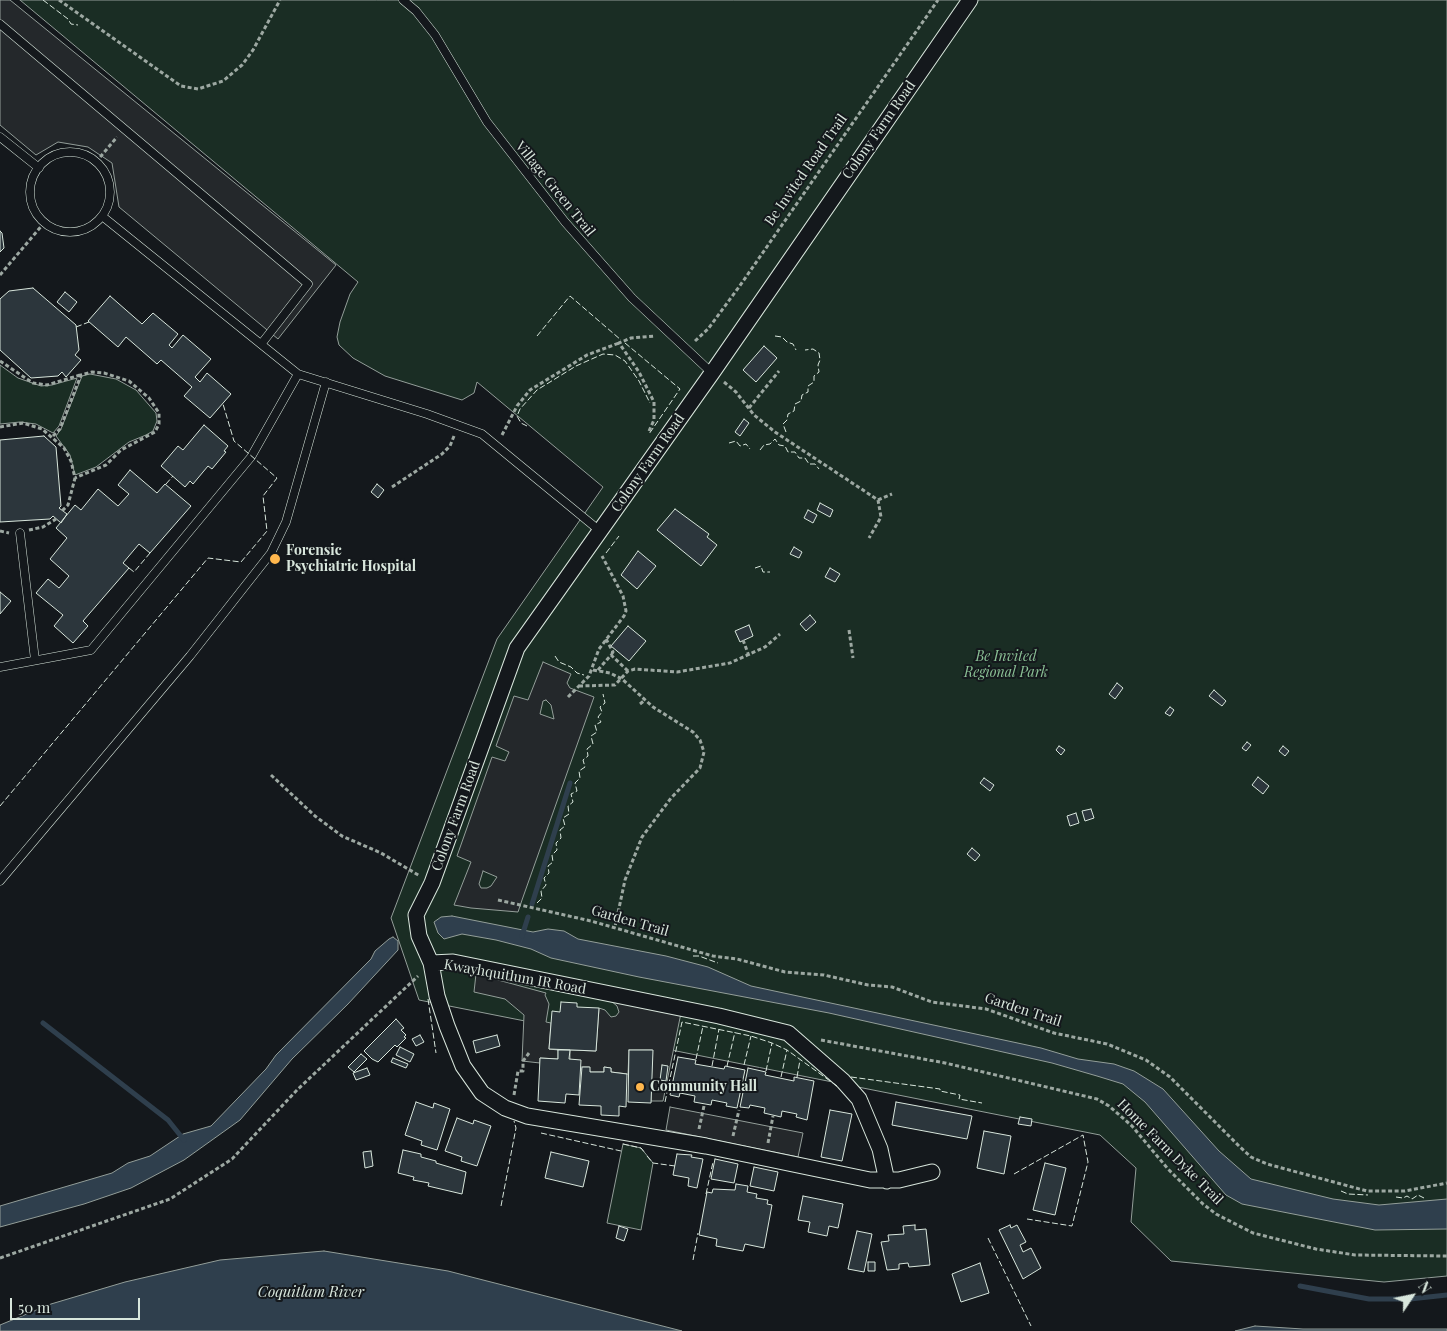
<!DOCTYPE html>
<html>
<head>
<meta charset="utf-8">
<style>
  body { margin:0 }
  #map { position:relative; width:1447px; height:1331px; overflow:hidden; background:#14181c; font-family:"Playfair Display",serif }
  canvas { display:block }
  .north { position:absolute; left:1387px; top:1271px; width:50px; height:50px; -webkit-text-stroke:4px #14181c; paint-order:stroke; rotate:56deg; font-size:14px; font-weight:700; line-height:20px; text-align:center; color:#d8e6dc }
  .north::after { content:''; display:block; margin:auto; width:18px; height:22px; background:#d8e6dc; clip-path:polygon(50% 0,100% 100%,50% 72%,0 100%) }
  .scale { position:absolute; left:10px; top:1298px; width:130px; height:22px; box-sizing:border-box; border:2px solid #d8e6dc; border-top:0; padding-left:6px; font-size:15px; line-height:18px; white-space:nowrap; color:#d8e6dc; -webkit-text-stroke:4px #14181c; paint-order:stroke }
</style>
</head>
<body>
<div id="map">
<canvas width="1447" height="1331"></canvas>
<div class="north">N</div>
<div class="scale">50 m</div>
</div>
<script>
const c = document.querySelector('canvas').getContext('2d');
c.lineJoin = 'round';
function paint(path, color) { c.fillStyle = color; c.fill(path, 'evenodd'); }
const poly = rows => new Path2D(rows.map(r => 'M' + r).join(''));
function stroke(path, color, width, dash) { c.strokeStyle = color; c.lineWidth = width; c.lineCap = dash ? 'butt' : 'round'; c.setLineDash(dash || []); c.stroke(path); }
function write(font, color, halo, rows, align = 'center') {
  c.font = font + ' "Playfair Display",serif'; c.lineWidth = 4; c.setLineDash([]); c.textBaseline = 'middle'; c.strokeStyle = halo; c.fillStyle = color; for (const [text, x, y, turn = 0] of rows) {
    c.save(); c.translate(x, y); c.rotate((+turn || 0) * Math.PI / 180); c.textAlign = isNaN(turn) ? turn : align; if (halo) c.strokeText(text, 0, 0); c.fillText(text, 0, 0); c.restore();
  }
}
const green = poly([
  [20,0,1447,0,1447,1276,1384,1282,1171,1261,1131,1222,1136,1168,1100,1135,419,1000,391,918,497,639,603,487,477,382,474,393,462,400,385,376,353,358,339,345,337,337,340,322,350,294,358,282,20,0],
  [0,365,18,378,41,386,52,385,77,378,59,426,53,433,36,424,20,422,0,424,0,365],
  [90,374,116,379,136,390,156,413,157,421,153,431,146,435,129,442,96,467,75,475,70,455,56,436,61,429,82,376,90,374],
  [623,1144,641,1148,653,1163,641,1230,607,1223,623,1144]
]);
const parking = poly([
  [0,0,10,0,336,265,278,339,119,207,112,163,88,147,58,142,36,155,0,125,0,0],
  [543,662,571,674,567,683,570,688,594,697,522,900,518,912,471,908,454,905,471,862,457,856,492,757,505,761,509,752,496,746,514,696,528,700,543,662],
  [546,700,551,705,554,719,540,714,543,701,546,700],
  [483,871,497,877,491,886,487,888,481,888,479,884,483,871],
  [476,974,546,993,545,995,549,1004,546,1022,551,1023,549,1049,558,1050,558,1059,540,1058,540,1063,522,1061,524,1015,505,999,474,992,476,974],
  [610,1000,681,1013,663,1101,651,1101,652,1050,629,1050,628,1074,611,1072,611,1068,604,1067,604,1072,590,1072,589,1067,583,1067,580,1071,570,1059,570,1050,596,1051,599,1008,605,1010,611,1017,616,1016,619,1012,617,1006,610,1000],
  [670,1107,803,1133,798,1157,666,1130,670,1107]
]);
const water = poly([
  [452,916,533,932,548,929,564,931,578,939,666,956,708,967,751,986,1041,1048,1078,1059,1114,1064,1134,1071,1163,1089,1219,1151,1251,1179,1333,1199,1379,1205,1447,1199,1447,1229,1375,1230,1242,1204,1226,1195,1145,1102,1123,1084,1097,1076,1052,1063,829,1013,639,977,551,958,531,949,496,940,462,934,444,939,438,933,434,922,441,917,452,916],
  [393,937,398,941,398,950,348,1004,292,1059,240,1120,184,1160,131,1188,84,1204,0,1227,0,1206,112,1173,128,1163,150,1156,183,1134,211,1126,266,1069,276,1055,371,959,375,951,389,939,393,937],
  [324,1251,448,1271,682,1331,0,1331,0,1325,51,1304,125,1282,220,1260,324,1251],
  [1255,1326,1303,1329,1447,1329,1447,1331,1235,1331,1255,1326]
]);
const stream = poly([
  [532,904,570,783],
  [522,936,528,917],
  [43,1023,168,1120,184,1140],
  [1300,1286,1369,1299,1410,1299,1447,1295]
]);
const building = poly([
  [0,231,2,233,4,248,0,252,0,231],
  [33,288,76,325,79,350,75,355,81,360,66,377,62,372,58,376,31,378,0,350,0,299,9,291,33,288],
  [65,292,77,302,69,312,57,302,65,292],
  [110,296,142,324,153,313,178,334,169,345,172,348,183,335,211,359,195,377,200,382,207,373,231,394,210,418,184,396,192,387,161,360,157,364,126,337,118,347,88,321,110,296],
  [764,346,777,358,756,382,743,370,764,346],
  [744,419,749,423,740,436,735,432,744,419],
  [204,425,228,446,224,451,226,452,212,469,208,466,193,484,190,481,185,487,161,466,178,446,183,450,204,425],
  [44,436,56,447,61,506,59,508,67,514,61,523,53,516,50,519,0,522,0,440,44,436],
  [130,470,157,493,165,484,191,506,150,553,139,544,123,563,129,568,83,621,88,626,73,643,54,626,63,615,36,593,48,579,59,588,69,576,50,559,67,538,56,528,75,505,81,510,98,489,118,506,129,494,118,485,130,470],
  [377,484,384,490,378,498,371,492,377,484],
  [820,503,833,510,830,517,817,510,820,503],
  [675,509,709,534,707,537,717,545,701,566,657,530,675,509],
  [808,510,817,515,813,523,804,518,808,510],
  [794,547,802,552,799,558,790,554,794,547],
  [638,551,656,566,637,589,621,575,638,551],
  [830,568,840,574,835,582,825,577,830,568],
  [0,592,11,601,0,614,0,592],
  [810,615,816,622,806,631,800,624,810,615],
  [749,625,753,636,740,642,735,631,749,625],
  [628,626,646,641,629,661,611,646,628,626],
  [1117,683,1123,688,1115,699,1109,694,1117,683],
  [1214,690,1226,701,1222,706,1209,696,1214,690],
  [1170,707,1174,710,1170,716,1165,713,1170,707],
  [1247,742,1251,745,1246,751,1242,748,1247,742],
  [1059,746,1065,750,1061,755,1056,750,1059,746],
  [1283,746,1289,751,1285,756,1279,751,1283,746],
  [1258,777,1269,786,1263,794,1252,785,1258,777],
  [984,778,994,785,990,791,980,783,984,778],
  [1091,809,1094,818,1085,821,1082,811,1091,809],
  [1076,813,1079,823,1070,826,1067,816,1076,813],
  [972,848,980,855,975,861,967,854,972,848],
  [561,1002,577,1003,577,1007,599,1008,596,1051,549,1049,552,1011,560,1012,561,1002],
  [396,1019,404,1028,401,1030,406,1035,404,1037,406,1038,397,1047,395,1045,378,1062,372,1059,364,1051,396,1019],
  [420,1035,424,1042,416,1046,412,1039,420,1035],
  [497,1035,500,1046,476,1053,473,1041,497,1035],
  [400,1047,414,1054,410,1062,396,1055,400,1047],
  [558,1050,570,1050,569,1059,581,1060,579,1095,566,1094,565,1103,538,1101,540,1058,558,1059,558,1050],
  [629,1050,653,1050,651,1103,628,1102,629,1050],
  [361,1054,367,1059,354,1072,348,1067,361,1054],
  [678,1057,696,1060,695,1064,724,1069,725,1066,745,1070,737,1108,726,1106,727,1103,712,1100,711,1105,694,1102,695,1096,680,1093,679,1097,670,1095,678,1057],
  [393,1058,408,1064,406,1068,391,1062,393,1058],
  [662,1065,668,1066,666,1081,660,1080,662,1065],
  [582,1067,590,1067,590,1072,604,1072,604,1067,611,1068,611,1072,627,1074,626,1107,619,1106,619,1116,601,1115,601,1106,579,1105,582,1067],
  [367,1068,370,1075,356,1080,353,1073,367,1068],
  [748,1068,766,1072,765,1075,794,1081,794,1077,814,1081,807,1120,796,1117,797,1114,782,1111,781,1117,764,1113,765,1108,750,1105,749,1108,740,1107,748,1068],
  [416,1102,433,1108,434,1103,450,1109,437,1150,421,1145,422,1141,405,1135,416,1102],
  [896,1102,972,1116,967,1139,892,1125,896,1102],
  [830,1110,852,1114,842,1161,821,1157,830,1110],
  [1020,1117,1032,1119,1031,1126,1018,1124,1020,1117],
  [457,1118,473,1124,474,1120,491,1126,477,1166,461,1161,462,1157,445,1151,457,1118],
  [984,1131,1011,1136,1004,1174,977,1168,984,1131],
  [403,1150,421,1154,421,1157,436,1161,436,1163,466,1172,462,1194,428,1186,429,1183,413,1180,414,1177,398,1173,403,1150],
  [371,1151,373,1166,365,1168,363,1152,371,1151],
  [551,1152,589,1161,583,1187,545,1178,551,1152],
  [677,1154,692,1155,691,1157,703,1159,697,1188,688,1186,689,1178,673,1175,677,1154],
  [715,1159,738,1164,734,1183,711,1179,715,1159],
  [1045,1163,1066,1168,1055,1215,1033,1210,1045,1163],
  [754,1167,778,1172,774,1191,750,1186,754,1167],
  [736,1184,748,1186,747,1192,757,1194,756,1198,768,1200,767,1204,772,1205,764,1248,745,1244,743,1251,716,1246,717,1239,699,1235,707,1192,712,1193,713,1189,735,1190,736,1184],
  [803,1196,843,1204,838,1228,829,1226,827,1236,808,1232,810,1222,798,1220,803,1196],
  [915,1225,915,1230,926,1229,930,1265,909,1267,908,1263,899,1264,899,1269,887,1270,881,1242,889,1241,888,1235,904,1234,903,1226,915,1225],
  [1010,1225,1011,1228,1017,1225,1026,1242,1020,1245,1023,1252,1031,1248,1041,1268,1023,1279,999,1230,1010,1225],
  [619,1226,628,1229,624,1241,616,1238,619,1226],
  [857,1231,872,1234,864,1272,848,1269,857,1231],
  [868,1262,875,1262,875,1271,868,1271,868,1262],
  [980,1263,989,1293,961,1302,952,1274,980,1263]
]);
const path = poly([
  [59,0,181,86,198,89,223,81,242,65,253,50,280,0],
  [96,162,117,137],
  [0,275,44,223],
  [695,341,708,329,739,287,938,0],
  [0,361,33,383,47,385,80,375],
  [724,382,736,392,754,415,775,432,878,500,881,517,869,538],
  [749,408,779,371],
  [0,427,23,423,42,429,64,448,71,461,75,478,68,505,62,511],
  [649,431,654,420,654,402,639,372,619,343,631,338,655,336],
  [502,435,517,406,530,390,587,355,619,343],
  [53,436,60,429,81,375,92,372,104,373,129,381,149,398,159,413,159,424,155,432,121,450,106,465,75,478],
  [392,487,442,454,450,446,454,436],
  [878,500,892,494],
  [29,530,43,527,56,519],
  [0,531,9,533],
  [849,630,853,658],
  [606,639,613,652,611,655],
  [743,640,749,656],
  [593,670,610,673,622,679,653,707,693,732,700,740,704,752,700,768,671,798,642,837,625,880,615,927],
  [598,670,611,655,628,671],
  [579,686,615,685,628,671,635,669,677,672,730,663,765,647,780,634],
  [568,697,589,676,599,649,624,616,626,611,623,596,602,556],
  [640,704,645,700],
  [271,775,315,816,342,836,381,853,420,876],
  [498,900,591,921,713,956,737,959,785,972,824,975,868,985,892,987,932,1002,986,1009,1054,1033,1107,1044,1146,1060,1170,1077,1240,1147,1251,1157,1267,1164,1367,1191,1405,1191,1447,1183],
  [821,1040,945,1063,1097,1099,1109,1106,1132,1126,1168,1169,1203,1204,1216,1214,1253,1233,1316,1249,1355,1255,1447,1256],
  [514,1095,518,1071,523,1071,523,1061,529,1053],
  [699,1129,704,1106],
  [733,1136,739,1110],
  [768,1143,773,1116],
  [0,1258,170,1199,232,1159,297,1090,418,976]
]);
const service = poly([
  [403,0,416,11,435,35,487,122,565,222,632,298,712,373],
  [0,24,308,284,262,343],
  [0,137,39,168],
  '30 192a40 40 0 1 1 80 0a40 40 0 1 1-80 0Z',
  [102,216,298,374,427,414,482,434,600,531],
  [20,533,35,660],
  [0,667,91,650,251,457,298,374],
  [0,881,190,656,271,553,286,522,326,382]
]);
const minor = poly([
  [431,963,453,962,719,1016,788,1033,843,1081,859,1099,880,1149,887,1181],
  [932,1172,899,1180,870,1180,706,1146,527,1116,505,1108,482,1093,463,1066,447,1026,437,996,431,963,419,936,416,915,432,883,517,648,712,373,970,0]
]);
const fence = poly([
  [43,0,68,19,71,24,78,25],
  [76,327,89,322],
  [537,336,570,296,621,340],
  [775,336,782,337,787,342,793,344,796,350],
  [625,343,680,389,649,434],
  [527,426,521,423,517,416,520,409,537,390,576,366,603,354,615,355,625,361,639,381,650,403],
  [786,432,783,424,787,420,788,414,794,411,795,404,801,401,802,395,808,392,808,386,814,382,814,376,819,372,818,365,820,360,819,353,813,349,805,350],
  [729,443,736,441,740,446,746,444,750,449],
  [760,450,764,445,770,444,775,439,779,445,785,446,788,452,795,452,799,458,805,458,809,464,815,464,819,469],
  [166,484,173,476],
  [606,553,619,536],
  [129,568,134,572,150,553],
  [755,568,761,566,763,572,770,572],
  [555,656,559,662,571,667,577,673,584,675],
  [0,806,208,558,241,562,267,531,263,496,277,478,234,441,223,404],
  [537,903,542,898,541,891,546,885,544,878,549,873,548,866,553,862,552,855,557,850,556,843,561,838,560,830,565,826,563,818,569,814,568,806,573,802,571,794,577,791,575,783,580,778,579,771,585,767,583,760,588,756,587,749,593,744,591,736,597,732,595,725,601,722,598,717,602,712,600,707,605,703,603,694],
  [693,956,699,956,718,963],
  [428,999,436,1053],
  [696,1059,703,1026],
  [744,1065,751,1036],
  [712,1066,719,1029],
  [727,1066,735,1032],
  [766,1071,772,1043],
  [781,1077,787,1050],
  [797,1077,800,1060],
  [851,1077,940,1089,940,1091,960,1095,959,1099,982,1103],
  [665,1102,682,1022,751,1036,772,1043,787,1050,837,1086],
  [541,1133,621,1151],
  [623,1144,641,1148,645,1153],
  [647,1156,653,1163,675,1166],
  [1014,1174,1083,1135,1088,1162,1072,1226,1027,1219],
  [1341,1191,1348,1194,1368,1195],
  [706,1194,713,1162],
  [1396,1197,1403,1198,1407,1196,1412,1199,1418,1195,1424,1198],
  [501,1206,516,1128,514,1121],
  [988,1238,1031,1326],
  [693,1260,698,1233]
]);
const markers = [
  [275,559,6,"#ffb74d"],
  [640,1087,5,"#ffb74d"]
];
const streetNames = [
  ["Colony Farm Road",879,130,-55],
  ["Be Invited Road Trail",806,170,-55],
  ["Village Green Trail",555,189,51],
  ["Colony Farm Road",648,463,-55],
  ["Colony Farm Road",456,816,-70],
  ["Garden Trail",630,921,16],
  ["Kwayhquitlum IR Road",515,977,10],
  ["Garden Trail",1023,1010,18],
  ["Home Farm Dyke Trail",1170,1152,45]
];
const poiNames = [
  ["Forensic",286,551],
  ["Psychiatric Hospital",286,567],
  ["Community Hall",650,1087]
];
const parkNames = [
  ["Be Invited",1006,657],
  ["Regional Park",1006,673]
];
const waterNames = [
  ["Coquitlam River",311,1292]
];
paint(green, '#1a2d24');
stroke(green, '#939e99', 1);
paint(parking, '#24282b');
stroke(parking, '#939e99', 1);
paint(water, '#2f3f4d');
stroke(water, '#939e99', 1);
stroke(stream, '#2f3f4d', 5);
paint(building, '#2c363c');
stroke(building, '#d8e6dc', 1);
stroke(service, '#d8e6dc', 9);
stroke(minor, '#d8e6dc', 17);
stroke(path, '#9da8a2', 3, [4, 2.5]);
stroke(service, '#14181c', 8);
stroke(minor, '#14181c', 15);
stroke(fence, '#d8e6dc', 1, [6, 2.5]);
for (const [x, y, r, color] of markers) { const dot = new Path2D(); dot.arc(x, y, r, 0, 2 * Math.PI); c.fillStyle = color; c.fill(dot); stroke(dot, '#14181c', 2); }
write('14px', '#d8e6dc', '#14181c', streetNames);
write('bold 14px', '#d8e6dc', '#14181c', poiNames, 'left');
write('italic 14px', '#8ac095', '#14181c', parkNames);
write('italic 15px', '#d8e6dc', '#14181c', waterNames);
</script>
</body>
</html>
